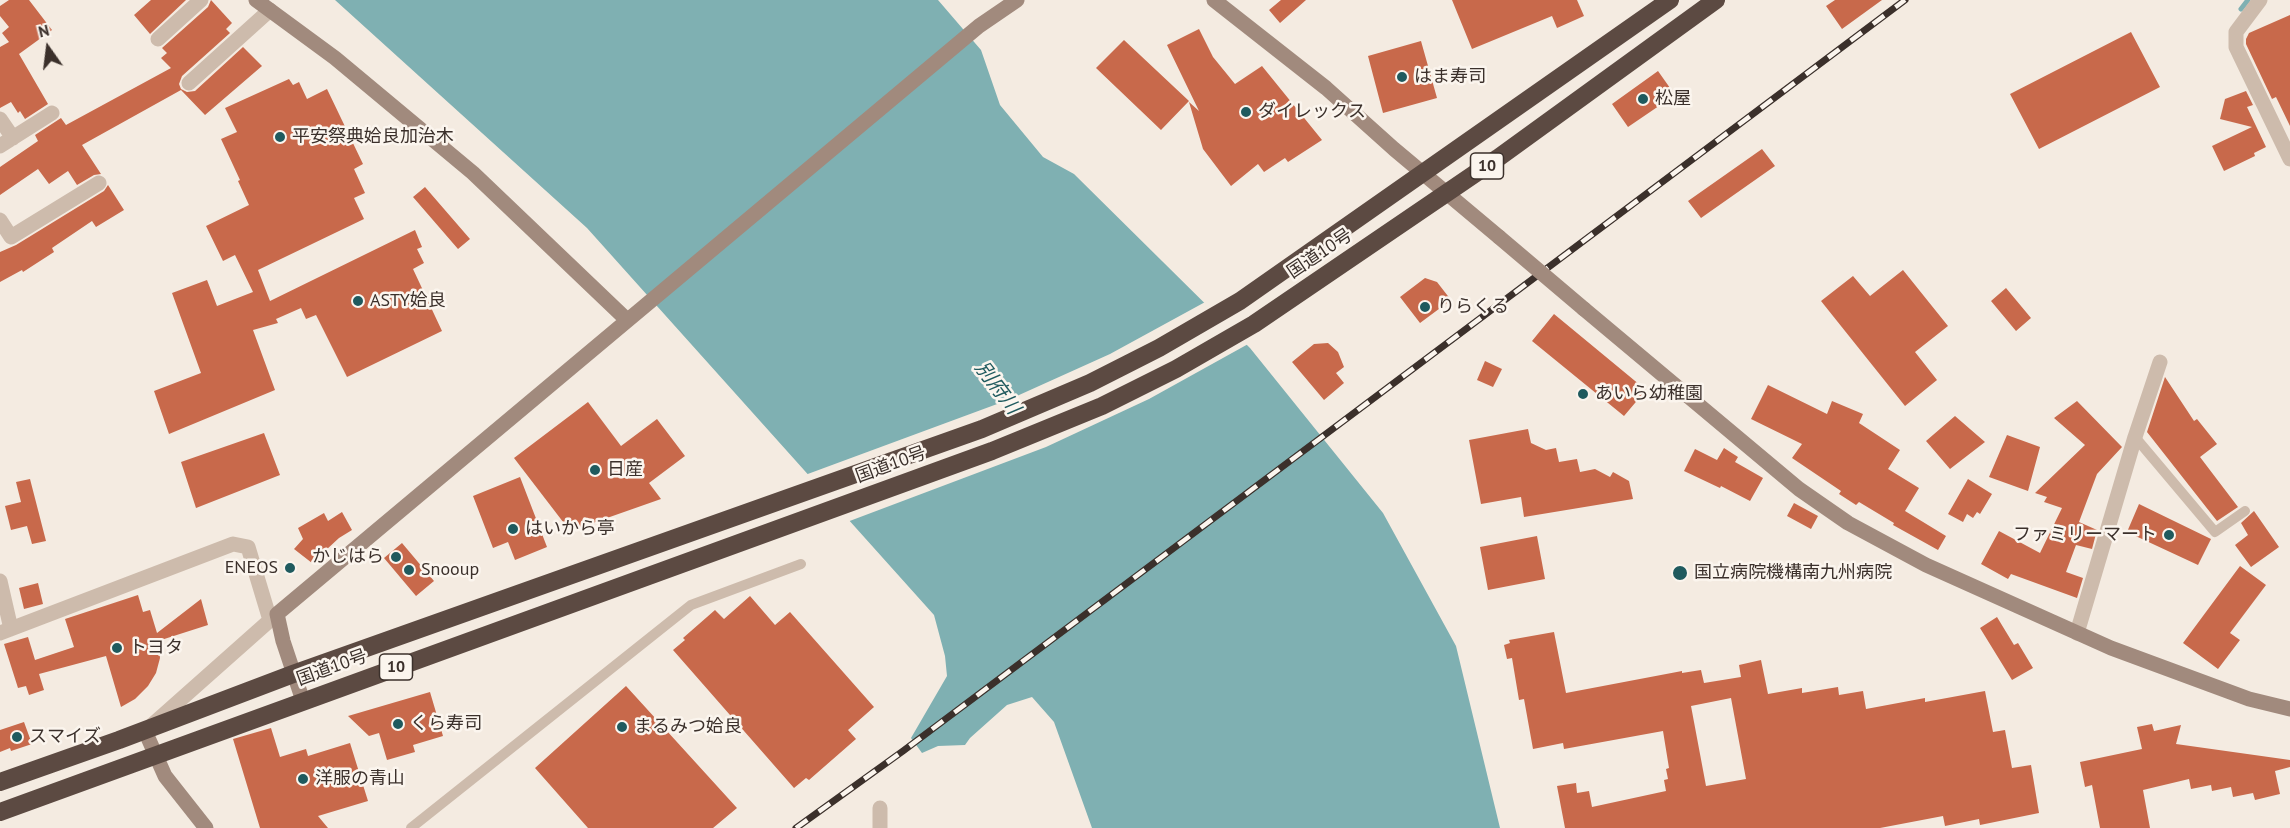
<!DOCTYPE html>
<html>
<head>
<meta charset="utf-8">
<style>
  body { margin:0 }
  #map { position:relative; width:2290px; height:828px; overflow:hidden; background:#f4ebe1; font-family:"PT Sans",sans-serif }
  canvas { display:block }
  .north { position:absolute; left:18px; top:18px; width:60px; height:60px; -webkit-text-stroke:4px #fbf5ee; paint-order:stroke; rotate:346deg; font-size:16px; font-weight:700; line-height:24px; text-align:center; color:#3b302b }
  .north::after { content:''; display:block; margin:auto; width:21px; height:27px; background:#3b302b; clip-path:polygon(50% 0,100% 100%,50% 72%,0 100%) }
</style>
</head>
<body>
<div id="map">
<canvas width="2290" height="828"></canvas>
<div class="north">N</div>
</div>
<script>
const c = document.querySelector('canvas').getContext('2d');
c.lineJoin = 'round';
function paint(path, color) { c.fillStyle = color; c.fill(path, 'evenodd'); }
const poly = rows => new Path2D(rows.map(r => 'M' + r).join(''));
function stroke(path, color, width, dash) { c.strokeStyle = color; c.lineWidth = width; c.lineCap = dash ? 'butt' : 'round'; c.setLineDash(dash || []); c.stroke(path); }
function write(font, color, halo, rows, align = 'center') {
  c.font = font + ' "PT Sans","Noto Sans JP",sans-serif'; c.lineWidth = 5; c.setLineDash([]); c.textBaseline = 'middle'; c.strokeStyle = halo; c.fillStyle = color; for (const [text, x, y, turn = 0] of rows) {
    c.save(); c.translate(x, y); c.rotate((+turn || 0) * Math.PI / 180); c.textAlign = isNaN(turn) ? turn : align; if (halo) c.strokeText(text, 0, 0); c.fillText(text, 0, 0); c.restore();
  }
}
const water = poly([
  [335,0,938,0,981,50,1000,105,1043,157,1074,174,1250,348,1383,513,1456,646,1500,828,1092,828,1054,722,1032,697,1007,705,970,738,965,745,938,746,922,753,911,738,947,676,945,656,934,615,587,228]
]);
const pier = poly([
  [1207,301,1250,343,1149,399,1046,447,847,522,805,475,1008,400,1110,354]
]);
const stream = poly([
  [2241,9,2248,0]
]);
const building = poly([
  [9,0,29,0,52,30,19,54,48,104,25,119,20,111,18,113,11,102,0,108,0,47,9,42,2,33,9,27,0,16,0,6],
  [151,0,186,0,150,34,134,15],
  [211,0,232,23,226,29,230,33,182,76,179,84,181,89,187,92,195,91,243,47,262,66,205,115,181,90,82,145,101,174,94,175,77,185,68,171,49,184,38,169,0,195,0,167,38,141,35,135,61,118,66,125,171,68,161,58,167,53,162,48,208,7],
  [1281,0,1306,0,1280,23,1269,10],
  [1452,0,1577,0,1584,16,1557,28,1552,16,1472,49],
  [1835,0,1882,0,1842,29,1826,6],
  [2290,15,2290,126,2276,97,2272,99,2246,44,2246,39,2249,33],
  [1199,29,1213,57,1235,84,1262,66,1322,140,1288,162,1285,158,1264,172,1258,164,1231,186,1203,149,1189,102,1199,111,1167,45],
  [2131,32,2160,87,2039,149,2010,94],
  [1124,40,1189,101,1161,130,1096,68],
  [1421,41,1437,98,1383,113,1368,56],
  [1658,71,1675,95,1628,127,1612,104],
  [289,79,293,85,299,82,307,99,327,89,363,164,354,169,365,193,354,198,364,219,258,270,270,301,415,230,422,247,417,249,424,263,413,269,442,331,347,377,316,315,306,319,301,308,276,319,278,323,253,330,275,390,169,434,154,391,201,373,172,293,207,280,217,306,253,292,235,255,223,261,206,226,249,205,238,181,240,180,221,139,237,132,225,108],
  [2246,91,2253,105,2247,107,2266,147,2254,153,2255,156,2224,171,2212,146,2252,127,2220,119,2225,99],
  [1762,149,1775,166,1701,218,1688,201],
  [108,185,124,210,96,227,92,221,52,248,54,252,23,272,22,270,0,282,0,252,16,245,104,191],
  [425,187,470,239,458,249,413,197],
  [1903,270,1948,326,1915,352,1937,380,1905,406,1821,301,1853,276,1870,296],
  [1425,278,1437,282,1451,300,1420,323,1400,297],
  [2006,288,2031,318,2016,331,1991,301],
  [1554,314,1646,390,1624,416,1532,341],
  [1328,343,1338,352,1344,367,1336,373,1344,383,1324,400,1292,362,1314,344],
  [1485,361,1502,369,1493,387,1477,380],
  [2165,377,2194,421,2197,419,2217,444,2200,457,2238,507,2217,521,2147,432],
  [1768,385,1827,414,1832,401,1863,414,1859,423,1900,450,1888,469,1919,488,1905,511,1946,536,1938,550,1893,525,1894,523,1859,502,1856,505,1839,494,1841,491,1792,458,1802,444,1751,419],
  [2077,401,2122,447,2097,474,2079,522,2097,530,2092,549,2076,545,2066,572,2083,578,2077,598,2011,574,2008,579,1981,564,1999,531,2040,553,2062,508,2044,502,2047,497,2035,493,2085,445,2054,418],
  [588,402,621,446,657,419,685,456,649,483,661,499,570,531,514,458],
  [1955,416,1985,442,1950,469,1926,441],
  [1528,429,1531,443,1546,450,1556,448,1559,462,1577,459,1580,472,1595,469,1610,477,1613,472,1629,481,1633,499,1524,517,1521,497,1481,504,1469,440],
  [264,433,280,475,196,508,181,462],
  [2007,435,2040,447,2028,491,1989,477],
  [1724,448,1738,457,1735,462,1763,478,1750,501,1721,486,1720,488,1684,471,1695,449,1717,460],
  [520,477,547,547,515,560,508,542,493,548,473,496],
  [30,479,46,541,32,544,27,526,11,530,5,506,21,502,16,482],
  [1968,479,1992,494,1980,514,1977,512,1973,518,1967,514,1963,522,1948,514],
  [1794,503,1818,516,1811,529,1787,516],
  [2139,504,2211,539,2198,565,2127,532],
  [2254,511,2279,547,2251,567,2235,545,2248,535,2241,523],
  [342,512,352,530,339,538,312,563,294,549,303,539,298,528,324,513,328,521],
  [1537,536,1545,579,1488,590,1480,547],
  [402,543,434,581,416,596,384,558],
  [2240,566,2266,585,2230,633,2240,640,2218,669,2183,643],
  [38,583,43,604,24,609,19,588],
  [138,595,143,612,150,610,157,633,201,599,208,625,158,641,160,658,156,673,148,686,135,699,121,707,106,656,39,674,44,690,29,695,26,686,18,688,4,644,28,637,35,660,74,647,65,619],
  [750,596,775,625,790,612,874,707,848,730,856,739,809,780,806,778,794,788,673,650,685,640,683,638,715,610,724,619],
  [1997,617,2014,645,2018,643,2033,668,2012,680,1980,628],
  [1554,632,1566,693,1682,671,1682,673,1701,670,1704,683,1741,677,1739,665,1761,660,1768,694,1802,688,1802,693,1838,687,1839,695,1863,691,1866,709,1925,698,1925,702,1985,691,1993,732,2005,730,2012,768,2031,765,2039,813,1980,825,1979,819,1945,826,1943,816,1880,828,1565,828,1557,786,1576,783,1577,793,1589,791,1592,807,1666,791,1664,780,1668,779,1666,769,1669,768,1663,731,1564,749,1563,743,1533,749,1524,699,1519,700,1512,658,1507,659,1504,645,1510,643,1509,640],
  [1731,698,1746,779,1706,786,1691,706],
  [626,686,737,808,713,828,588,828,535,768],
  [430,692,443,736,413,745,415,752,387,760,379,733,369,736,348,716],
  [24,722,32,744,11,751,10,748,0,752,0,730],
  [2152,724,2154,731,2181,725,2176,744,2290,760,2290,767,2275,771,2280,794,2255,800,2253,793,2233,797,2231,787,2212,791,2211,785,2191,789,2189,779,2143,790,2150,828,2100,828,2092,785,2085,787,2080,762,2142,749,2137,727],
  [271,728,280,757,306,749,308,756,350,743,368,801,318,816,328,828,260,828,233,739]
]);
const lane = poly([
  [2135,437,2215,532,2245,511],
  [411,828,691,605,801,564]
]);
const street = poly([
  [2260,0,2236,32,2236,47,2290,159],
  [158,39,201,0],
  [189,83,270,10],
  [0,119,13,138],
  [0,146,52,113],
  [0,220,11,237,99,183],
  [0,581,11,629],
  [0,633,233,544,248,547,270,620],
  [2077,633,2135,437,2160,362],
  [152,725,277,614],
  [880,828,880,808]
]);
const secondary = poly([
  [256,0,335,58,473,173,627,320],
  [1214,0,1326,88,1394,149,1499,237],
  [1584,309,1799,489,1848,523,1926,565,2111,648,2249,699,2290,709],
  [303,701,283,641,277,614,979,26,1017,0],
  [145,731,165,776,206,828]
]);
const highway = poly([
  [0,782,119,740,293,674,982,429,1090,383,1159,348,1240,301,1670,0],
  [0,812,992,451,1102,406,1176,369,1254,324,1498,158,1716,0]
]);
const rail = poly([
  [796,828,903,751,1905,0]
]);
const secondaryBridge = poly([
  [1499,237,1584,309]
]);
const markers = [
  [1402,77,6,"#1f5a5e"],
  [1643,99,6,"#1f5a5e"],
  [1246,112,6,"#1f5a5e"],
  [280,137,6,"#1f5a5e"],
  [358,301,6,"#1f5a5e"],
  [1425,307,6,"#1f5a5e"],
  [1583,394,6,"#1f5a5e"],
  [595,470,6,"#1f5a5e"],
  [513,529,6,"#1f5a5e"],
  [2169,535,6,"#1f5a5e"],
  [396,557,6,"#1f5a5e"],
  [290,568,6,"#1f5a5e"],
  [409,570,6,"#1f5a5e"],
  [1680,573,8,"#1f5a5e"],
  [117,648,6,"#1f5a5e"],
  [398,724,6,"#1f5a5e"],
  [622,727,6,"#1f5a5e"],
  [17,737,6,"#1f5a5e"],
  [303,779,6,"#1f5a5e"]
];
const shields = [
  [1487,166,33],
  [396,667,33]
];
const shieldNames = [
  ["10",1487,166],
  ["10",396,667]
];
const poiNames = [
  ["はま寿司",1414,77],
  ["松屋",1655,99],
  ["ダイレックス",1258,112],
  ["平安祭典姶良加治木",292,137],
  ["ASTY姶良",370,301],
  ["りらくる",1437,307],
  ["あいら幼稚園",1595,394],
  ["日産",607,470],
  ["はいから亭",525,529],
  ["ファミリーマート",2157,535,"right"],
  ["かじはら",384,557,"right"],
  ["ENEOS",278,568,"right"],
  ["Snooup",421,570],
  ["国立病院機構南九州病院",1694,573],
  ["トヨタ",129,648],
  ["くら寿司",410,724],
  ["まるみつ姶良",634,727],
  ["スマイズ",29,737],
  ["洋服の青山",315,779]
];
const streetNames = [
  ["国道10号",1320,254,-34],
  ["国道10号",891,465,-20],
  ["国道10号",332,668,-20]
];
const waterNames = [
  ["別府川",997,388,53]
];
paint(water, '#7fb0b2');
paint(pier, '#f4ebe1');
stroke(stream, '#7fb0b2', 5);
paint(building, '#c8694b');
stroke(lane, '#cdbbac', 10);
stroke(street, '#cdbbac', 15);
stroke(secondary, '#a18a7d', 15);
stroke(highway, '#5c4a42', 18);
stroke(rail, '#3b302b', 7);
stroke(rail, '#fbf5ee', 4.5, [14]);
stroke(secondaryBridge, '#a18a7d', 15);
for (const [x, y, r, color] of markers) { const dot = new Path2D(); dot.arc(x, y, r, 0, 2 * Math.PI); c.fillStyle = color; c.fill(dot); stroke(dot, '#fbf5ee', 2); }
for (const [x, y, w] of shields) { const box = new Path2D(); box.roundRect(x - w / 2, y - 13, w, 26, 4.5); c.fillStyle = '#fbf5ee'; c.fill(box); stroke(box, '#3b302b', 1.5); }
write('bold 16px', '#3b302b', null, shieldNames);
write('18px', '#3b302b', '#fbf5ee', poiNames, 'left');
write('18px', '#3b302b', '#fbf5ee', streetNames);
write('italic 20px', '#1f5a5e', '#fbf5ee', waterNames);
</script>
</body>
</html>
